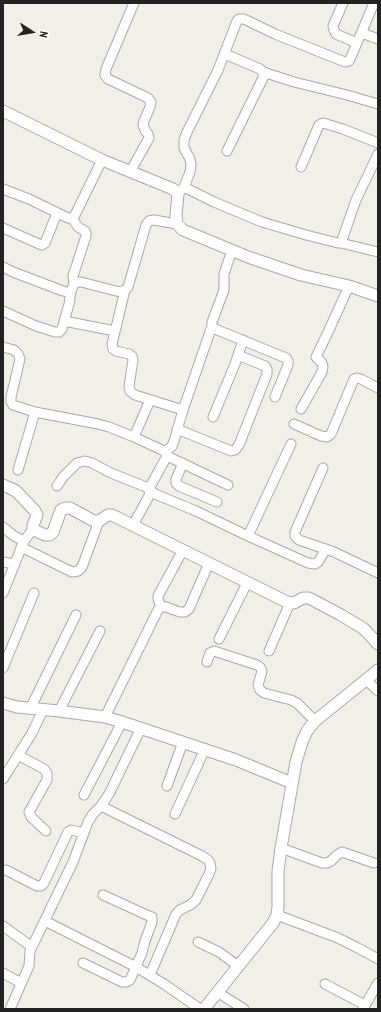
<!DOCTYPE html>
<html>
<head>
<meta charset="utf-8">
<style>
  body { margin:0 }
  #map { position:relative; width:381px; height:1012px; overflow:hidden; background:#f2efe9; font-family:"PT Sans Narrow",sans-serif }
  canvas { display:block }
  .frame { position:absolute; inset:0; border:4px solid #222; pointer-events:none }
  .north { position:absolute; left:12px; top:12px; width:40px; height:40px; -webkit-text-stroke:3px #fff; paint-order:stroke; rotate:102deg; font-size:11px; font-weight:700; line-height:16px; text-align:center; color:#222 }
  .north::after { content:''; display:block; margin:auto; width:14px; height:18px; background:#222; clip-path:polygon(50% 0,100% 100%,50% 72%,0 100%) }
</style>
</head>
<body>
<div id="map">
<canvas width="381" height="1012"></canvas>
<div class="frame"></div>
<div class="north">N</div>
</div>
<script>
const c = document.querySelector('canvas').getContext('2d');
c.lineJoin = 'round';
const poly = rows => new Path2D(rows.map(r => 'M' + r).join(''));
function stroke(path, color, width, dash) { c.strokeStyle = color; c.lineWidth = width; c.lineCap = dash ? 'butt' : 'round'; c.setLineDash(dash || []); c.stroke(path); }
const minor = poly([
  [343,3,333,26,334,30,336,34,357,43],
  [362,33,378,39],
  [225,54,260,69,263,72,263,78,227,151],
  [263,72,294,82,347,95,378,104],
  [301,167,319,125,323,123,343,129,378,143],
  [130,172,149,138,148,134,145,130,143,125,144,121,150,107,151,102,148,98,108,79,105,75,106,69,134,3],
  [184,187,214,202,262,222,306,235,338,243,341,243,356,200,378,154],
  [3,189,29,199,68,218,72,218,75,215,102,160],
  [178,194,184,187,190,172,191,165,190,159,184,148,184,140,187,132,218,70,237,21,239,19,244,19,275,34,345,62,349,61,351,57,374,3],
  [72,218,78,227,85,231,86,233,86,236,73,276,74,284],
  [3,228,39,244,42,245,45,243,57,213],
  [341,243,378,252],
  [232,250,224,274,224,290,212,322,212,326,215,329,286,358,288,361,288,365,275,397],
  [3,267,13,272,63,291,67,292,71,291,74,284,78,282,81,282,120,292,125,290,128,287,146,225,149,221,154,220,177,224],
  [125,290,112,344,113,349,116,351,129,354,132,356,133,360,129,386,130,391,135,395,183,410],
  [3,311,36,326,55,332,59,332,62,329,69,304,71,291],
  [64,321,115,331],
  [3,347,14,350,18,354,20,359,11,397,11,402,13,405,35,412,98,424,109,427,134,437,162,450,165,452,167,456,151,485,150,490,155,494,196,511,248,536,308,563,315,564,318,562,326,549],
  [301,409,322,372,323,367,322,363,316,357,317,355,329,330,349,286],
  [213,417,235,364,243,340],
  [294,424,321,436,327,437,331,434,354,379,357,378,361,379,378,388],
  [177,429,231,451,235,450,239,445,267,374,267,369,265,366,238,355],
  [134,437,150,400],
  [165,452,172,446,174,441,183,410,212,326],
  [167,456,228,485],
  [183,463,176,479,176,483,179,486,217,502],
  [323,468,295,532,295,536,299,540,334,552,378,573],
  [18,470,35,412],
  [57,486,63,477,77,463,85,461,92,463,111,473,146,487,150,490,149,496,133,525],
  [3,527,14,536,24,541],
  [248,536,291,444],
  [21,547,72,572,78,571,82,567,99,521],
  [3,562,15,564],
  [3,593,24,541,33,529],
  [161,607,158,599,158,596,183,550],
  [219,639,247,583],
  [269,651,290,603],
  [207,662,210,653,214,651,217,652,257,665,260,667,262,671,258,685,260,690,264,693,291,700,297,703,315,721],
  [3,668,34,593],
  [366,680,378,691],
  [30,709,76,615],
  [59,711,100,631],
  [105,717,158,610,161,607,166,607,180,612,185,612,189,609,209,563],
  [18,755,44,769,47,773,47,780,29,812,31,817,46,831],
  [3,779,32,733,43,710],
  [167,786,183,742],
  [84,795,122,722],
  [101,806,202,856,208,860,210,863,211,869,209,874,196,900,190,905,180,910,176,914,150,975],
  [175,814,205,749],
  [281,848,322,863,327,863,331,861,337,855,342,852,374,863],
  [6,870,37,886,41,886,44,883,68,832,71,830,84,833],
  [277,915,338,938,358,948,378,959],
  [45,921,136,967,164,984,200,1009],
  [3,926,32,947],
  [198,942,219,952,238,966],
  [83,963,122,982,126,982,130,980,142,953,145,941,152,922,152,917,149,916,103,895],
  [3,973,21,983],
  [325,984,365,1005],
  [217,992,244,1009],
  [10,1009,29,966,30,951,73,862,88,822,93,814,101,806,109,794,141,728],
  [363,1009,378,983]
]);
const tertiary = poly([
  [3,111,102,160,173,189,178,194,176,216,177,224,183,230,248,257,301,275,349,286,378,296],
  [3,485,16,491,35,511,37,515,33,525,33,529,36,531,45,535,50,535,53,532,61,510,65,508,70,508,94,521,99,521,108,515,112,515,287,602,294,603,303,598,309,598,341,615,361,627,365,630,378,644],
  [3,703,17,707,59,711,105,717,122,722,236,760,292,783],
  [204,1009,273,923,277,915,278,907,278,871,281,848,296,762,302,742,307,731,315,721,378,670]
]);
stroke(minor, '#a9a9a9', 11);
stroke(tertiary, '#a9a9a9', 13);
stroke(minor, '#fff', 9);
stroke(tertiary, '#fff', 11);
</script>
</body>
</html>
